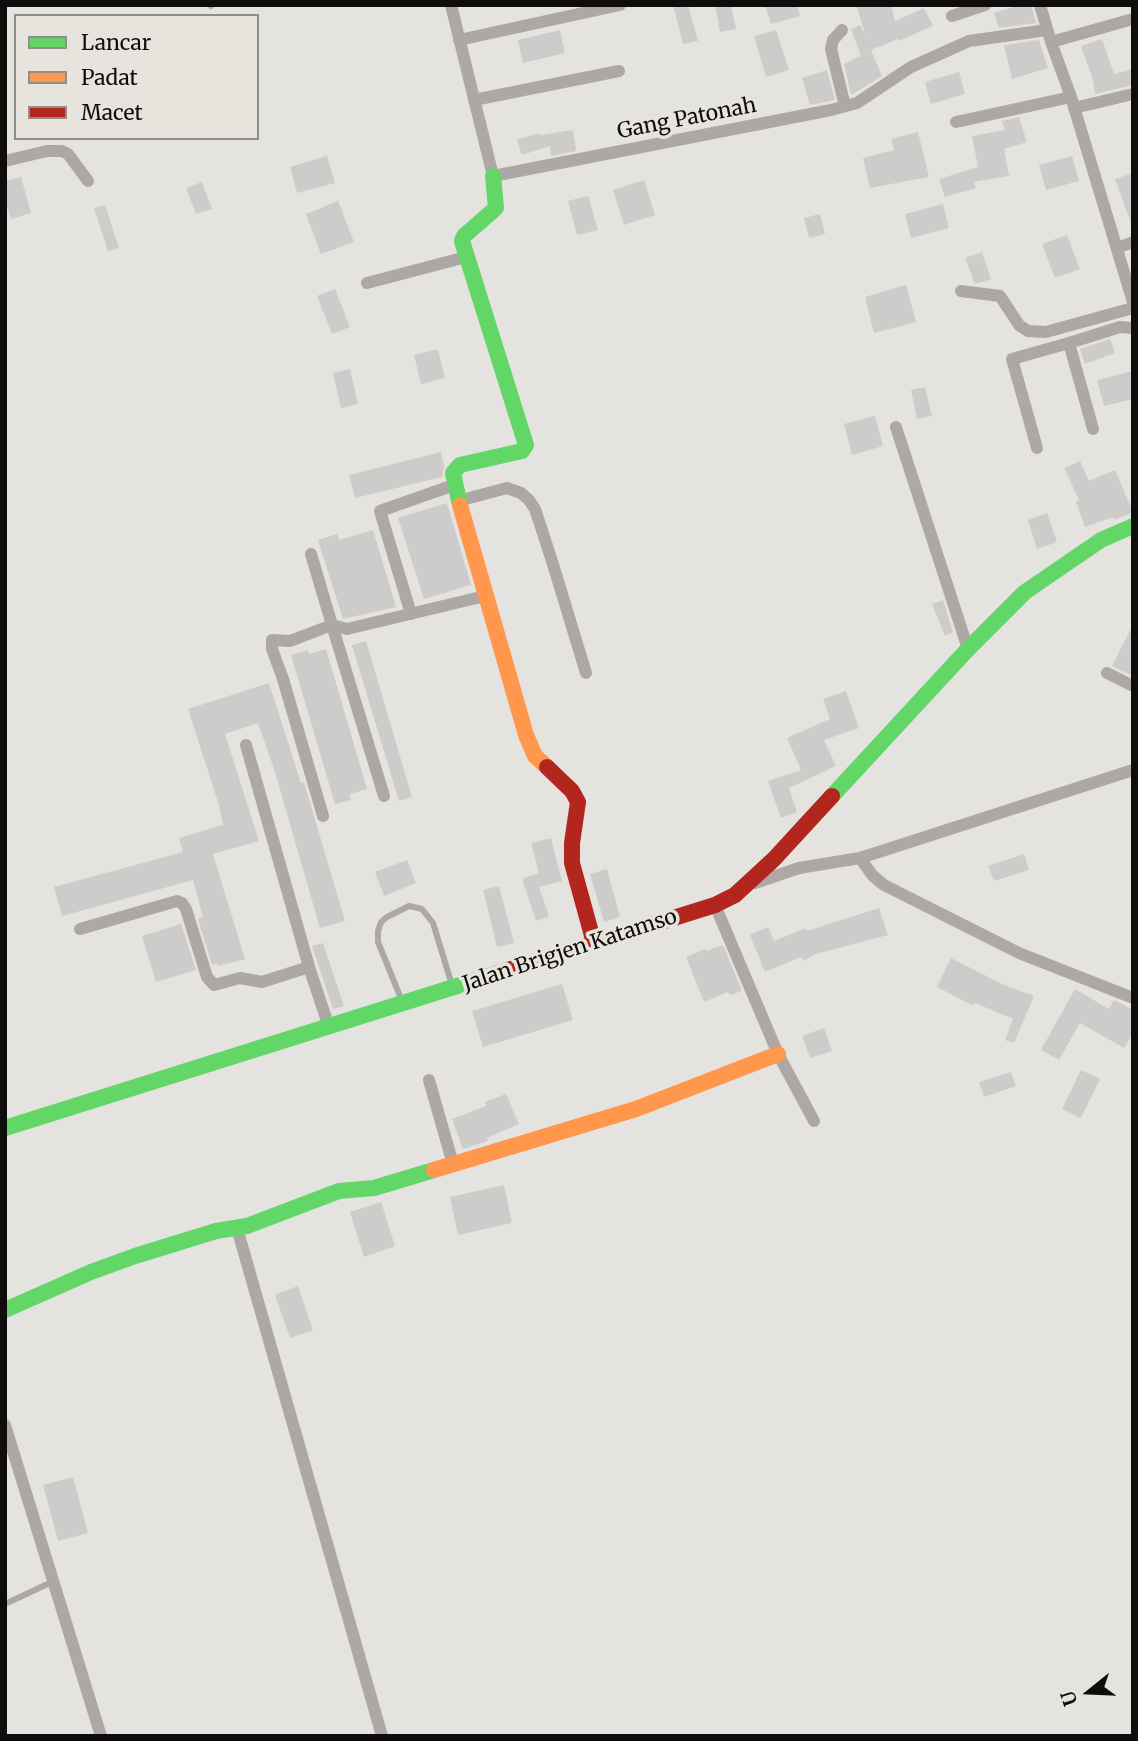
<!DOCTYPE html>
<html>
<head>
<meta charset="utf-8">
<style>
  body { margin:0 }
  #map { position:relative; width:1138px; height:1741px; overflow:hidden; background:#e4e3df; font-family:Merriweather,serif }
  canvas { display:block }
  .frame { position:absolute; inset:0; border:7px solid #0e0d0b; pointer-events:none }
  .legend { position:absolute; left:14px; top:14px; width:245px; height:126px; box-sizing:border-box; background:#e6e4dd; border:2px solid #908e89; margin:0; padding:9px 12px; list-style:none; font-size:21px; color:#0e0d0b }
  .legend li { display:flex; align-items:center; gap:14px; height:35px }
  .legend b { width:35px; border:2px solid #908e89 }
  .north { position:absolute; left:1054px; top:1657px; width:70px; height:70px; -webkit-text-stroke:5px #e6e4dd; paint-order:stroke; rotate:252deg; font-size:19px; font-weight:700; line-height:28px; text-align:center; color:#0e0d0b }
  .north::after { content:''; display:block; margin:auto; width:24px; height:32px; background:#0e0d0b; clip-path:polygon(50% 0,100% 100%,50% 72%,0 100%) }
</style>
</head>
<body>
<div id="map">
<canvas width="1138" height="1741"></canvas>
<div class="frame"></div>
<ul class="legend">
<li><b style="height:9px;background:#63d668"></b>Lancar</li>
<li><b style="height:9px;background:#ff974d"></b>Padat</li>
<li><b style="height:9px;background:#b3261e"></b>Macet</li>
</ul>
<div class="north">U</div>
</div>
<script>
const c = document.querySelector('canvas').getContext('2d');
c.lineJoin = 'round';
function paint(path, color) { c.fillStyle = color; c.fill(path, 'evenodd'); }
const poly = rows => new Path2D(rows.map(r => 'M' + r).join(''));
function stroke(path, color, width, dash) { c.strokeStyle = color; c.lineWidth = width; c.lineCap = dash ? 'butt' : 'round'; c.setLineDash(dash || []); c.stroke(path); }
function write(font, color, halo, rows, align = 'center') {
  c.font = font + ' Merriweather,serif'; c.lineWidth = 7; c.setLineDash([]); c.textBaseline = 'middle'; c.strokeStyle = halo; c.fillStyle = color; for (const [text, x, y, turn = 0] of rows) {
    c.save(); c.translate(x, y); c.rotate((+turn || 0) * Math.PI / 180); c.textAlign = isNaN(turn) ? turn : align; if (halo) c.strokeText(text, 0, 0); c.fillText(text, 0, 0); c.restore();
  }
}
const building = poly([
  [673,5,688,5,698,41,683,44],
  [715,5,731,5,736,29,720,32],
  [765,5,797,5,800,16,771,24],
  [864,5,891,5,895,21,924,8,933,26,898,41,898,39,871,50,882,76,851,95,844,64,861,56,851,29,860,25,865,34,857,7],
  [1019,5,1031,5,1036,23,999,28,994,13],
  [560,30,565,53,523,63,518,40],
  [776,30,789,70,766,77,754,36],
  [1102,39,1114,74,1133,69,1133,85,1095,94,1093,80,1081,46],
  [1039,40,1048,68,1012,79,1004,45],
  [827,70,835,100,810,105,802,78],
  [959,72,965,94,931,104,925,82],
  [1019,117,1027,142,1004,149,1009,176,974,182,976,188,945,197,939,179,978,167,972,136,1005,130,1002,121],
  [573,130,576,151,551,156,550,146,522,155,517,140,539,133,539,135],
  [918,132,929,177,870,188,863,158,894,150,891,139],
  [327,156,335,183,297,193,290,167],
  [1072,156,1079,181,1046,190,1039,165],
  [1133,173,1133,222,1131,223,1115,179],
  [21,177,31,213,11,219,5,199,5,181],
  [644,180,655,215,624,225,613,190],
  [202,182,212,209,196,214,186,188],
  [588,196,598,230,577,235,568,201],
  [338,201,354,242,321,254,306,214],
  [943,204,949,228,911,238,905,214],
  [105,205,119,248,108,251,94,208],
  [820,214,825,234,809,238,804,218],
  [1067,235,1080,269,1055,278,1042,244],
  [982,252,991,279,975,284,965,258],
  [906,285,916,322,874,333,865,297],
  [335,289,350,327,332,334,317,296],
  [1110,339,1115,353,1085,364,1080,349],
  [438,349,445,378,421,384,414,355],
  [350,369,358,404,341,408,333,373],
  [1133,371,1133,399,1104,406,1097,380],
  [925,387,932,416,917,419,911,390],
  [875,416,883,446,852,455,844,424],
  [441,452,444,466,442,477,355,498,349,475],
  [1080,461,1089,481,1115,470,1133,512,1114,520,1113,517,1085,527,1076,502,1079,500,1064,468],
  [447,503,471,585,424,599,398,518],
  [1047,513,1057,542,1037,549,1028,520],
  [373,530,396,607,343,619,318,540,337,534,339,540],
  [943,600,953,632,945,636,932,604],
  [1133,625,1133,676,1112,666],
  [366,641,412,797,399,801,352,645],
  [326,649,367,789,350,794,351,800,335,804,291,655,308,650,309,654],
  [269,683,301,783,304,782,345,921,320,928,275,772,258,723,225,734,259,841,213,854,245,959,218,966,218,964,212,965,198,919,203,917,193,880,62,916,54,887,183,852,179,838,223,825,219,805,188,709],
  [846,691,859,728,824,740,836,766,789,788,797,812,781,818,768,781,801,770,787,738,830,719,823,699],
  [551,838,562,881,539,887,549,916,536,921,522,879,539,873,531,843],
  [1024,854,1029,870,994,881,988,866],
  [407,860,416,883,384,896,375,872],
  [607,869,620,917,604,922,590,874],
  [499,886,514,943,497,947,483,890],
  [879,908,888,935,816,954,803,961,801,957,765,972,750,935,768,927,774,941,805,928,807,931],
  [181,924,196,970,156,982,142,936],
  [323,943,344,1006,333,1009,312,946],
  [723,945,742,991,730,995,728,992,704,1002,686,957,705,949,706,951],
  [951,958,1002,984,1034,996,1014,1043,1005,1040,1013,1019,975,1003,974,1006,937,987],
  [562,984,573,1020,483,1047,472,1011],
  [1075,989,1109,1009,1114,1000,1133,1010,1133,1032,1124,1048,1080,1023,1059,1060,1041,1050],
  [824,1028,832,1051,810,1058,802,1036],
  [1081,1070,1100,1079,1081,1118,1062,1109],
  [1011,1072,1016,1086,984,1097,979,1082],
  [506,1094,519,1124,487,1138,488,1141,463,1149,452,1119,486,1106,485,1102],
  [504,1185,512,1223,458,1235,450,1197],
  [381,1202,395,1246,364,1257,350,1212],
  [298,1286,313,1330,290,1338,275,1295],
  [73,1477,88,1533,58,1541,43,1485]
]);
const lane = poly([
  [211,5,211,6],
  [402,1001,378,942,378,931,381,922,387,917,409,906,422,909,433,923,452,985],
  [5,1604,54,1581]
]);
const street = poly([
  [451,5,493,176,831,110,857,103,911,67,969,41,1047,30],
  [1040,5,1051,42,1071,97,1133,302],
  [952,16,985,5],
  [842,30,833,40,831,49,845,106],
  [459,40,620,5],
  [1051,42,1133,19],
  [474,100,619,71],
  [1074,108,1133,94],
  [956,122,1071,97],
  [5,161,47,151,62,151,68,154,88,181],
  [1117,248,1133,242],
  [367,283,466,257],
  [961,291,1000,296,1019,325,1028,331,1046,332,1133,308],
  [896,427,968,649],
  [1093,429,1069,343,1120,327,1133,328],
  [1037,448,1012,359,1069,343],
  [458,501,507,488,521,493,529,500,535,509,552,561,586,673],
  [311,554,332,625,290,641,272,640,272,649,283,679,323,816],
  [411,614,380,511,454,485],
  [1107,673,1133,686],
  [246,745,309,967,329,1027],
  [384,796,332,625,347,629,485,596],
  [860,858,873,876,884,885,1019,953,1133,998],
  [755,883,799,868,860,858,1133,770],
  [715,905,778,1054,814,1121],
  [80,929,177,901,182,903,186,909,207,977,214,985,240,978,262,982,309,967],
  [429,1080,453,1164],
  [237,1228,382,1736],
  [5,1425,101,1736]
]);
const fast = poly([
  [460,505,453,473,460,465,522,451,526,445,462,241,464,236,496,208,493,176],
  [832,796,968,649,1025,592,1101,540,1133,526],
  [5,1128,508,970],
  [5,1310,91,1272,135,1256,216,1231,247,1226,339,1191,374,1188,434,1170]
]);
const slow = poly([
  [460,505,526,735,535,756,547,767],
  [434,1170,636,1109,778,1054]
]);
const jam = poly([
  [547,767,572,791,578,802,572,843,572,863,594,943],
  [508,970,715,905,735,895,774,859,832,796]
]);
const streetNames = [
  ["Gang Patonah",687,119,-11],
  ["Jalan Brigjen Katamso",570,951,-18]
];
paint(building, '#ceccca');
stroke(lane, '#ada8a5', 6);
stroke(street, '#ada8a5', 12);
stroke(fast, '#63d668', 16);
stroke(slow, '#ff974d', 16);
stroke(jam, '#b3261e', 16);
write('21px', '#0e0d0b', '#e6e4dd', streetNames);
</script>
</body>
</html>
